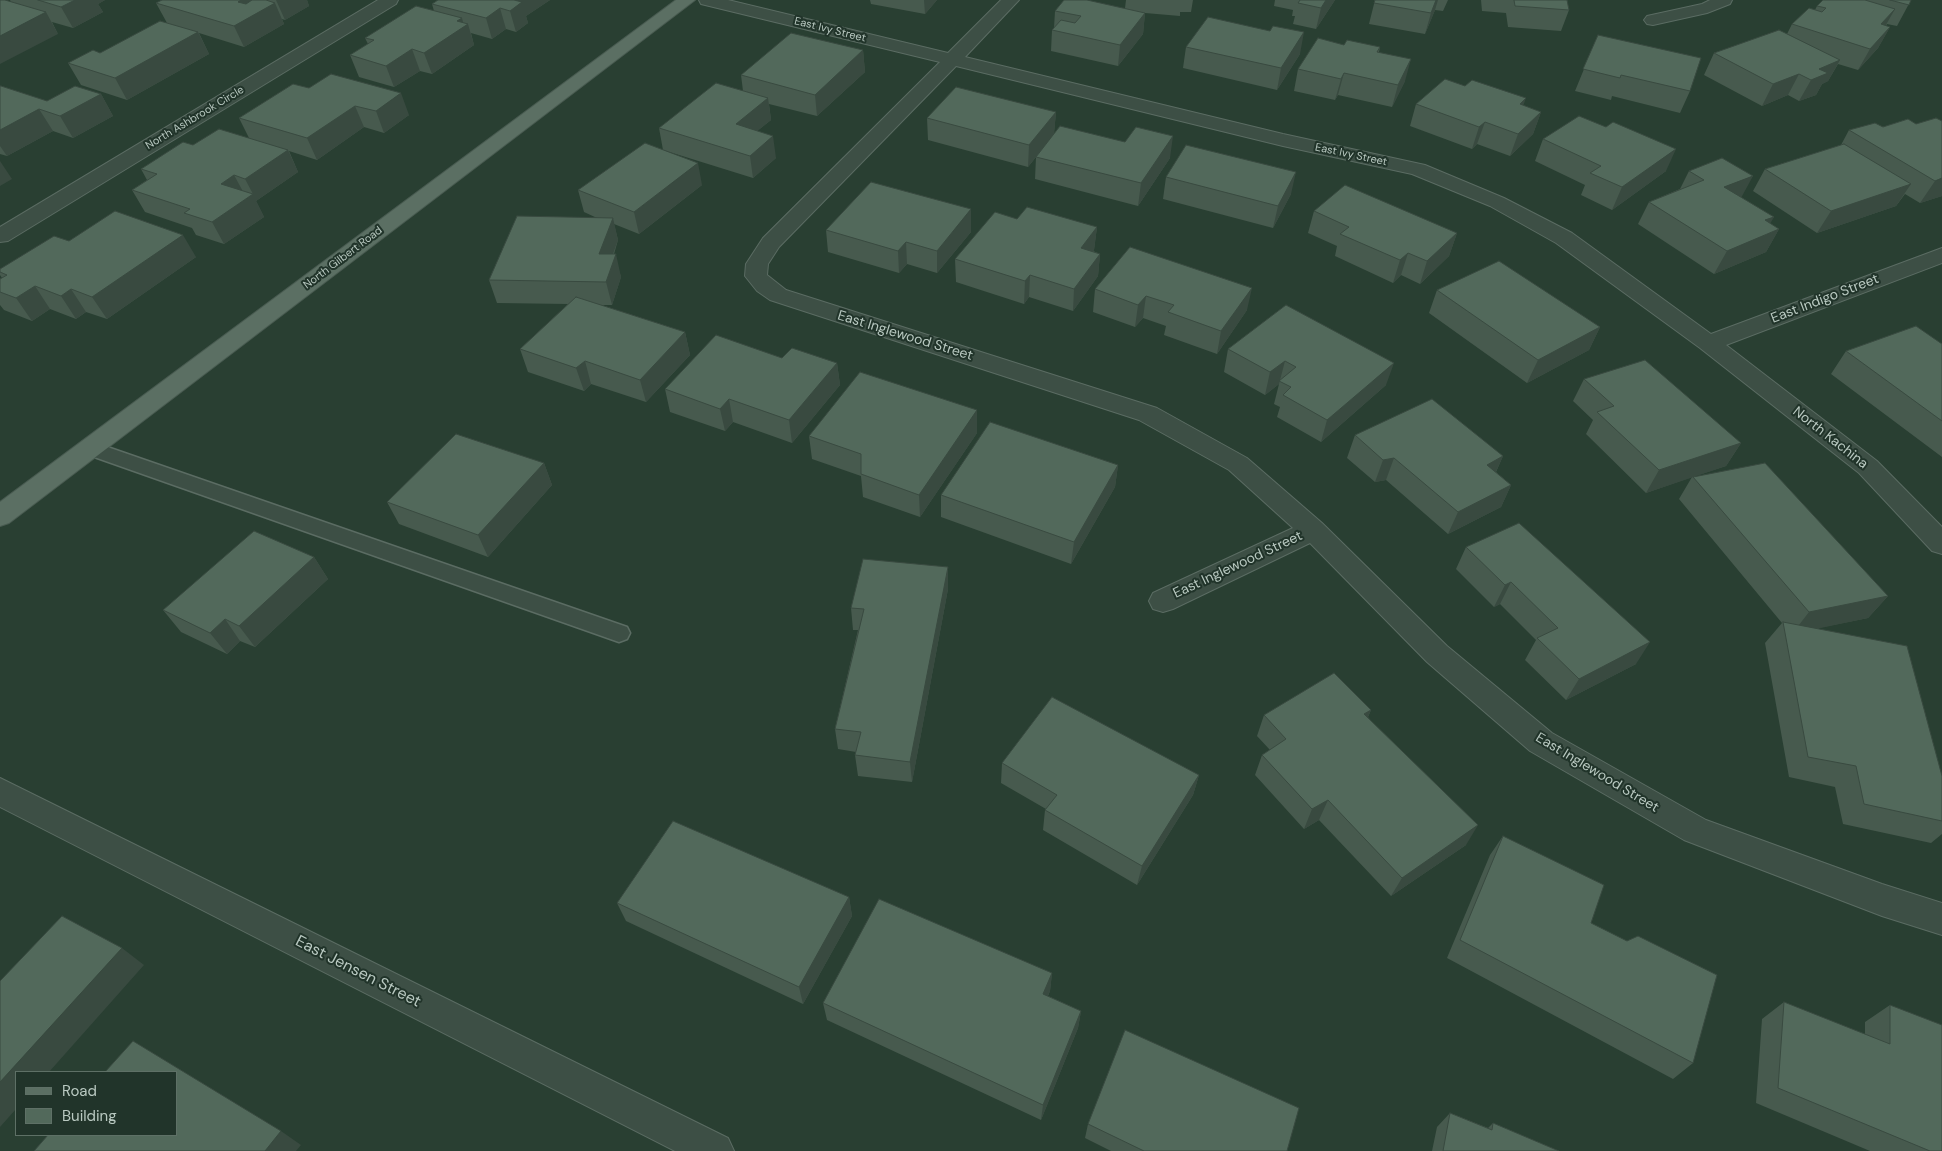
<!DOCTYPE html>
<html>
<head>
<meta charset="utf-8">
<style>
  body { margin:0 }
  #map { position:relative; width:1942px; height:1151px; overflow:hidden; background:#293f32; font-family:"DM Sans",sans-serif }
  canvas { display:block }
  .legend { position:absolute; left:15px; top:1071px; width:162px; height:65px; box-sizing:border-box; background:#21342a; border:1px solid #5e7066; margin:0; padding:6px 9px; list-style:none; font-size:15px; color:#b9c9c1 }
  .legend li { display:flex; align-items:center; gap:10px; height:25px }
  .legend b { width:25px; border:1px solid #5e7066 }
</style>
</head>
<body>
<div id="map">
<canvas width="1942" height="1151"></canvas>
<ul class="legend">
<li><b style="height:6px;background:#5b6f63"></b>Road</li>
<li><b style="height:14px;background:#52695b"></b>Building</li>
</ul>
</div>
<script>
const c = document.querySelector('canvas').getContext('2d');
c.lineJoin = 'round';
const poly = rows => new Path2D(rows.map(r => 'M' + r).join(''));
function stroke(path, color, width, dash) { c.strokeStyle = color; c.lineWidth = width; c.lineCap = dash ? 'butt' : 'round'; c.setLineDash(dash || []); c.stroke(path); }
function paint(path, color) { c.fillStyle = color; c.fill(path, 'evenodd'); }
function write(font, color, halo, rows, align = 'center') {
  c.font = font + ' "DM Sans",sans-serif'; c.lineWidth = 4; c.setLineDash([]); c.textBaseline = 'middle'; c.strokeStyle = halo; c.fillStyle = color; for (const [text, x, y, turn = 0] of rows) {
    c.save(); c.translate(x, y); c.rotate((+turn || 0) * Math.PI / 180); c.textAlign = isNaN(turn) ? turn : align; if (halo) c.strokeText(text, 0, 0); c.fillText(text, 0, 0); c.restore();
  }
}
const service = poly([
  [90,441,627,627,630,633,627,639,619,642,83,453,80,448,83,443,90,441]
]);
const minor = poly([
  [378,0,398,0,396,4,8,241,0,242,0,227,378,0],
  [699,0,728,0,948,53,1001,0,1019,0,965,57,1283,134,1425,165,1504,198,1572,233,1711,334,1942,248,1942,263,1726,345,1877,461,1942,527,1942,554,1932,551,1859,473,1700,348,1556,243,1490,206,1412,174,1283,146,956,66,779,247,768,264,767,275,786,290,1157,408,1247,458,1322,523,1447,646,1552,733,1706,820,1882,884,1942,903,1942,935,1882,916,1684,840,1530,751,1427,662,1310,543,1173,609,1163,612,1153,609,1149,601,1153,593,1293,528,1229,470,1139,420,770,300,757,291,745,276,746,264,763,238,940,62,701,4,699,0],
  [1710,0,1732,0,1730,4,1707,13,1653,25,1647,24,1644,20,1647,16,1702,4,1710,0],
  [0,778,728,1138,734,1151,675,1151,0,807,0,778]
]);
const primary = poly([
  [676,0,695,0,9,523,0,526,0,502,676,0]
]);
const wall = poly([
  [10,0,105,0,98,4,103,12,73,28,52,22,58,34,11,2],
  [162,0,307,0,309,6,285,20,282,19,284,24,244,47,199,33,209,54,127,100,81,85,68,63,100,53,167,23,156,3],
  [438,0,550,0,526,16,528,23,516,32,506,29,492,39,471,33,474,45,432,74,420,71,394,87,359,77,350,55,368,44,365,38,434,11,432,4],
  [870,0,937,0,925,14,871,4],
  [1126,0,1193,0,1191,12,1180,12,1180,16,1145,13,1143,34,1118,66,1051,51,1052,30,1054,28,1055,11,1125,8],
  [1275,0,1335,0,1316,29,1293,24,1295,16,1292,16,1293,10,1274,6],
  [1375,0,1448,0,1443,11,1435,10,1425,34,1369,24],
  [1481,0,1567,0,1569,10,1561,31,1508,27,1506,13,1482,11],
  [1823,0,1911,0,1897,26,1887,24,1886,26,1890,27,1878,48,1858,70,1838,64,1828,81,1822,84,1816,95,1799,101,1788,95,1762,106,1704,75,1714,53,1787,34,1792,24,1815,10,1817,6],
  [1270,31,1300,54,1277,90,1183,68,1186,47],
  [1598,35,1690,91,1680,113,1612,96,1611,100,1575,91],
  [1344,45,1380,47,1379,52,1405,81,1392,107,1338,95,1335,100,1294,91,1298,69],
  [863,50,865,72,817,116,769,104,771,120,757,131,776,158,753,178,663,150,659,128,743,91,741,75],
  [293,84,409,115,384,133,364,127,317,160,289,151,298,172,256,201,264,217,224,244,196,235,192,228,145,212,132,190,147,180,141,169,193,145,249,138,239,118],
  [0,86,47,101,101,94,113,116,73,138,53,131,7,156,0,154],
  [1465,86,1541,112,1533,134,1510,156,1477,144,1472,149,1410,126,1416,104],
  [1056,112,1054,133,1170,158,1138,206,1035,179,1036,157,1028,167,928,140,927,118],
  [1908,119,1942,196,1920,203,1905,194,1896,206,1817,233,1753,191,1765,169,1841,145,1849,130,1883,127],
  [1606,127,1666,171,1612,210,1581,195,1585,185,1535,161,1543,139],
  [1689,171,1741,197,1770,224,1779,229,1766,252,1714,274,1638,224,1649,202,1680,189],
  [1166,177,1291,194,1273,228,1163,199],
  [702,185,639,234,614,224,618,240,614,254,621,277,612,305,601,305,685,332,690,355,646,402,591,384,584,391,528,372,520,349,568,304,497,303,489,280,597,218,584,212,578,190],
  [1314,211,1457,233,1449,256,1420,284,1401,275,1393,283,1335,256,1337,246,1308,233],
  [1017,219,1097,227,1094,250,1093,251,1100,254,1098,276,1073,311,1029,297,1024,304,956,282,955,259],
  [826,230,971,232,937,273,907,264,899,273,828,252],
  [69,241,196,257,107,319,86,312,76,319,50,309,32,321,4,310,0,305,0,279,2,278,0,275,0,269],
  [1130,247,1247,310,1217,354,1164,335,1166,326,1143,318,1135,327,1093,312,1095,289],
  [1437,290,1600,327,1589,350,1527,383,1429,313],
  [1286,305,1386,385,1321,442,1277,417,1280,407,1274,404,1279,384,1265,395,1224,372,1228,349],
  [1942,343,1942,457,1831,374,1846,351],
  [782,358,837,363,840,385,792,443,733,422,725,431,670,412,665,389],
  [1584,379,1741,443,1726,466,1695,476,1888,596,1868,618,1818,628,1942,776,1942,834,1931,843,1843,824,1835,787,1789,777,1765,643,1782,623,1679,499,1692,477,1646,493,1586,434,1593,420,1573,401],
  [977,433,920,517,863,497,861,476,812,459,809,436],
  [1355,435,1503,456,1496,472,1511,485,1501,507,1448,534,1386,480,1375,482,1347,458],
  [544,463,552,485,488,557,399,524,387,502],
  [1118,465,1115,487,1071,564,941,517,941,495],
  [1466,547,1636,664,1566,700,1525,660,1536,640,1500,604,1494,607,1456,569],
  [314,557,328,579,255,647,240,641,227,654,181,632,163,610],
  [948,567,948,589,912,782,858,776,855,755,856,752,838,749,835,729,858,630,853,630,851,608],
  [1371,710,1368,717,1466,845,1391,896,1319,820,1304,829,1255,775,1262,755,1270,750,1257,736,1264,715],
  [1002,763,1199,775,1193,795,1137,885,1043,830,1045,810,1046,809,1001,783],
  [1503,836,1591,923,1693,1063,1673,1079,1447,958,1490,855],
  [849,897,852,916,803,1004,626,921,617,903],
  [1052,973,1050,991,1048,996,1081,1011,1078,1028,1041,1120,827,1020,823,1003],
  [1784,1002,1865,1035,1865,1022,1890,1005,1942,1151,1870,1151,1756,1103,1762,1019],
  [1450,1113,1488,1128,1493,1123,1559,1151,1432,1151,1437,1127],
  [1088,1124,1287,1151,1111,1151,1085,1138]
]);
const shadedWall = poly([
  [75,0,105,0,98,4,103,12,73,28,61,7],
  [241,0,257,0,275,3,284,24,244,47,234,26,238,2],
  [276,0,307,0,309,6,285,20],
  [513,0,550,0,526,16,528,23,516,32,510,11],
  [924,0,937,0,925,14],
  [1326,0,1335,0,1316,29,1321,8],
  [1436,0,1438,0,1435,10,1425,34,1431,13],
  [500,8,506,29,492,39,486,18],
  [1895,9,1883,30,1881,24],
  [46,12,58,34,0,64,0,36],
  [1145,13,1143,34,1118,66,1120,45],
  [462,18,464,26,468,24,474,45,432,74,424,53,457,21],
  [1890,27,1878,48,1858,70,1870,49],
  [198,32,209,54,127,100,115,78],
  [1304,32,1300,54,1277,90,1281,68],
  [412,49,420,71,394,87,386,66],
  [863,50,865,72,817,116,815,95],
  [1411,59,1405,81,1392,107,1398,85],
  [1840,60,1828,81,1822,84,1816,95,1799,101,1811,80,1819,69],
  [1344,73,1338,95,1335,100,1341,79],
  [1799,74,1788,95,1762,106,1773,84],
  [401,93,409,115,384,133,376,111],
  [101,94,113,116,73,138,60,116],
  [768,98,771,120,739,146,736,124],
  [1526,98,1518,120,1520,104],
  [355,106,364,127,317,160,307,138],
  [39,109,53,131,7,156,0,146,0,130],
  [1056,112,1054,134,1028,167,1029,145],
  [1541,112,1533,134,1510,156,1518,134],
  [1485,122,1477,144,1472,149,1479,127],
  [773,136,776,158,753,178,750,156],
  [1173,136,1170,158,1138,206,1141,183],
  [1676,149,1666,171,1612,210,1622,187],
  [288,150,298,172,256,201,264,217,224,244,212,222,253,194,245,179],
  [0,161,12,179,0,186],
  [698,163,702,185,639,234,634,212],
  [1296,172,1291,194,1273,228,1278,206],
  [234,175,246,197,221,184],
  [1753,176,1741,198,1724,187],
  [1942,178,1942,196,1920,203,1935,181],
  [1911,184,1896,206,1817,233,1831,211],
  [971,209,971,232,937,273,937,251],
  [1774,217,1763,236,1779,229,1766,252,1714,274,1727,251,1765,220],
  [613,218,618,240,605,276,599,254],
  [1097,227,1094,250,1079,270,1081,248],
  [1457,233,1449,256,1420,284,1427,261],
  [183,235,196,257,107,319,92,297],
  [906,242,907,264,899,273,898,251],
  [1408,253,1401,275,1393,283,1400,260],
  [616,254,621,277,612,305,606,282],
  [1100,254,1098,276,1073,311,1074,289],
  [1030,275,1029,297,1024,304,1025,281],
  [35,286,50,309,32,321,16,298],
  [1252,288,1247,310,1217,354,1221,331],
  [71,289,86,312,76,319,61,296],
  [1146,296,1143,318,1135,327,1138,305],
  [1600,327,1589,350,1527,383,1538,360],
  [685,332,690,355,646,402,640,380],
  [585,361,591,384,584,391,576,368],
  [1285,361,1279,384,1265,395,1270,372],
  [837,363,840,385,792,443,789,420],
  [1394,363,1386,385,1321,442,1327,420],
  [729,399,733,422,725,431,720,409],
  [977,410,977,433,920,517,919,495],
  [1741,443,1726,466,1646,493,1659,470],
  [1503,456,1493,478,1487,465],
  [1394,458,1386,480,1375,482,1383,460],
  [544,463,552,485,488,557,478,535],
  [1118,465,1115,487,1071,564,1074,542],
  [1511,485,1501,507,1448,534,1458,512],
  [314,557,328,579,255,647,239,626],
  [948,567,948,589,912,782,910,762],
  [1511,582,1500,604,1494,607,1505,585],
  [1888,596,1868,618,1792,634,1809,612],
  [225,619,240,641,227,654,210,633],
  [1650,642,1636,664,1566,700,1579,679],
  [1371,710,1362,730,1364,714],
  [1199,775,1193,795,1137,885,1142,866],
  [1328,800,1319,820,1304,829,1312,809],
  [1478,825,1466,845,1391,896,1402,878],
  [849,897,852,916,803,1004,799,987],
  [122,948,144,965,49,1072,16,1072,16,1109,0,1127,0,1082],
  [1052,973,1050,991,1041,1011,1043,994],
  [1081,1011,1078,1028,1041,1120,1043,1105],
  [281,1131,301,1145,296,1151,265,1151]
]);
const building = poly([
  [0,0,5,0,46,12,0,36,0,0],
  [38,0,75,0,61,7,38,0],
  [162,0,241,0,238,2,246,4,252,0,266,0,275,3,234,26,156,3,162,0],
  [438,0,514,0,522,2,510,11,500,8,486,18,432,4,438,0],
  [1064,0,1087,0,1145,13,1120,45,1052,30,1061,20,1075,23,1081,16,1055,11,1064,0],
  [1300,0,1326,0,1321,8,1298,3,1300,0],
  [1375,0,1436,0,1431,13,1374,3,1375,0],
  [1514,0,1567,0,1569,10,1515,6,1514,0],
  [1823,0,1865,0,1895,9,1881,24,1890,27,1870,49,1792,24,1809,8,1822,12,1826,8,1817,6,1823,0],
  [1890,0,1911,0,1909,5,1890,0],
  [416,6,462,18,457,21,468,24,424,53,412,49,386,66,350,55,374,40,365,38,416,6],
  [1208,17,1270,31,1273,26,1304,32,1281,68,1186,47,1208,17],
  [160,21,198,32,115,78,68,63,93,50,100,53,160,21],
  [1779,30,1840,60,1819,69,1828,73,1811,80,1799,74,1773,84,1714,53,1779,30],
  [791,33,863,50,815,95,741,75,791,33],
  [1598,35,1701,58,1690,91,1621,75,1620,78,1583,69,1598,35],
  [1318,38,1344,45,1347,40,1380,47,1377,52,1411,59,1398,85,1344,73,1341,79,1298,69,1318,38],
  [331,74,401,93,376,111,355,106,307,138,239,118,293,84,309,88,331,74],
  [1445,79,1465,86,1472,80,1526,98,1520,104,1541,112,1518,134,1485,122,1479,127,1416,104,1445,79],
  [716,83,768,98,736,124,773,136,750,156,659,128,716,83],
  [0,86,1,86,47,101,75,86,101,94,60,116,39,109,0,130,0,86],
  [956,87,1056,112,1029,145,927,118,956,87],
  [1579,116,1606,127,1613,122,1676,149,1622,187,1590,173,1601,166,1543,139,1579,116],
  [1936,118,1942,121,1942,178,1935,181,1849,130,1875,123,1883,127,1908,119,1916,124,1936,118],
  [1060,126,1125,142,1136,127,1173,136,1141,183,1036,157,1060,126],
  [219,129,288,150,245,179,234,175,221,184,253,194,212,222,184,213,190,209,132,190,157,174,141,169,183,142,193,145,219,129],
  [645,143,698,163,634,212,578,190,645,143],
  [1844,144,1911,184,1831,211,1765,169,1844,144],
  [1186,145,1296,172,1278,206,1166,177,1186,145],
  [1722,158,1753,176,1724,187,1774,217,1765,220,1779,229,1727,251,1649,202,1704,180,1689,171,1722,158],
  [871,182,971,209,937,251,906,242,898,251,826,230,871,182],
  [1345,185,1457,233,1427,261,1408,253,1400,260,1340,234,1349,227,1314,211,1345,185],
  [1027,207,1097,227,1081,248,1100,254,1074,289,1030,275,1025,281,955,259,995,212,1017,219,1027,207],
  [115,211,183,235,92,297,71,289,61,296,35,286,16,298,0,292,0,279,7,275,0,272,0,269,54,236,69,241,115,211],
  [517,216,613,218,599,254,616,254,606,282,489,280,517,216],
  [1130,247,1252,288,1221,331,1168,312,1174,305,1146,296,1138,305,1095,289,1130,247],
  [1499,261,1600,327,1538,360,1437,290,1499,261],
  [576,297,685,332,640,380,585,361,576,368,520,349,576,297],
  [1286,305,1394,363,1327,420,1283,395,1291,387,1279,381,1296,367,1285,361,1270,372,1228,349,1286,305],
  [1916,326,1942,344,1942,421,1846,351,1916,326],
  [716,335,782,358,792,348,837,363,789,420,729,399,720,409,665,389,716,335],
  [1645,360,1741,443,1659,470,1597,412,1614,406,1584,379,1645,360],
  [860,372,977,410,919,495,861,474,861,454,809,436,860,372],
  [1432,399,1503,456,1487,465,1511,485,1458,512,1394,458,1383,460,1355,435,1432,399],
  [990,422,1118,465,1074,542,941,495,990,422],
  [456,434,544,463,478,535,387,502,456,434],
  [1765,463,1888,596,1809,612,1693,477,1765,463],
  [1519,523,1650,642,1579,679,1537,638,1558,628,1511,582,1505,585,1466,547,1519,523],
  [254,531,314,557,239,626,225,619,210,633,163,610,254,531],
  [863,559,948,567,910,762,855,755,861,732,835,729,864,609,851,608,863,559],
  [1783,622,1907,646,1942,776,1942,821,1864,804,1856,766,1808,757,1783,622],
  [1334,673,1371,710,1364,714,1478,825,1402,878,1328,800,1312,809,1262,755,1286,739,1264,715,1334,673],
  [1052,697,1199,775,1142,866,1045,810,1057,795,1002,763,1052,697],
  [673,821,849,897,799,987,617,903,673,821],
  [1503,836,1604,885,1591,923,1627,941,1638,936,1717,975,1693,1063,1460,940,1503,836],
  [879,899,1052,973,1043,994,1081,1011,1043,1105,823,1003,879,899],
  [62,916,122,948,0,1082,0,981,62,916],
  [1784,1002,1890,1044,1890,1005,1942,1025,1942,1151,1930,1151,1778,1088,1784,1002],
  [1125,1030,1299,1108,1287,1151,1144,1151,1088,1124,1125,1030],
  [133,1041,281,1131,265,1151,34,1151,48,1135,176,1135,176,1072,105,1072,133,1041],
  [1450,1113,1492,1130,1493,1123,1559,1151,1443,1151,1450,1113]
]);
const farStreetnames = [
  ["East Ivy Street",830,30,14],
  ["North Ashbrook Circle",195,118,-31],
  ["East Ivy Street",1351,155,12],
  ["North Gilbert Road",343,258,-37]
];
const streetNames = [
  ["East Indigo Street",1825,299,-21],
  ["East Inglewood Street",905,336,17],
  ["North Kachina",1830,438,38],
  ["East Inglewood Street",1238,565,-25],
  ["East Inglewood Street",1597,773,31]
];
const nearStreetnames = [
  ["East Jensen Street",358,972,27]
];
stroke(service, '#5b6c63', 3);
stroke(minor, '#5b6c63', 2);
stroke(primary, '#495b51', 2);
paint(service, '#3d4f45');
paint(minor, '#3d4f45');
paint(primary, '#5b6f63');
paint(wall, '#475a4e');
paint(shadedWall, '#394a40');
paint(building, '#52695b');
stroke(building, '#394a40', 1);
write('11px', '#b9c9c1', '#21342a', farStreetnames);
write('14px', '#b9c9c1', '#21342a', streetNames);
write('16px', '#b9c9c1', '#21342a', nearStreetnames);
</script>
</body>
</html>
